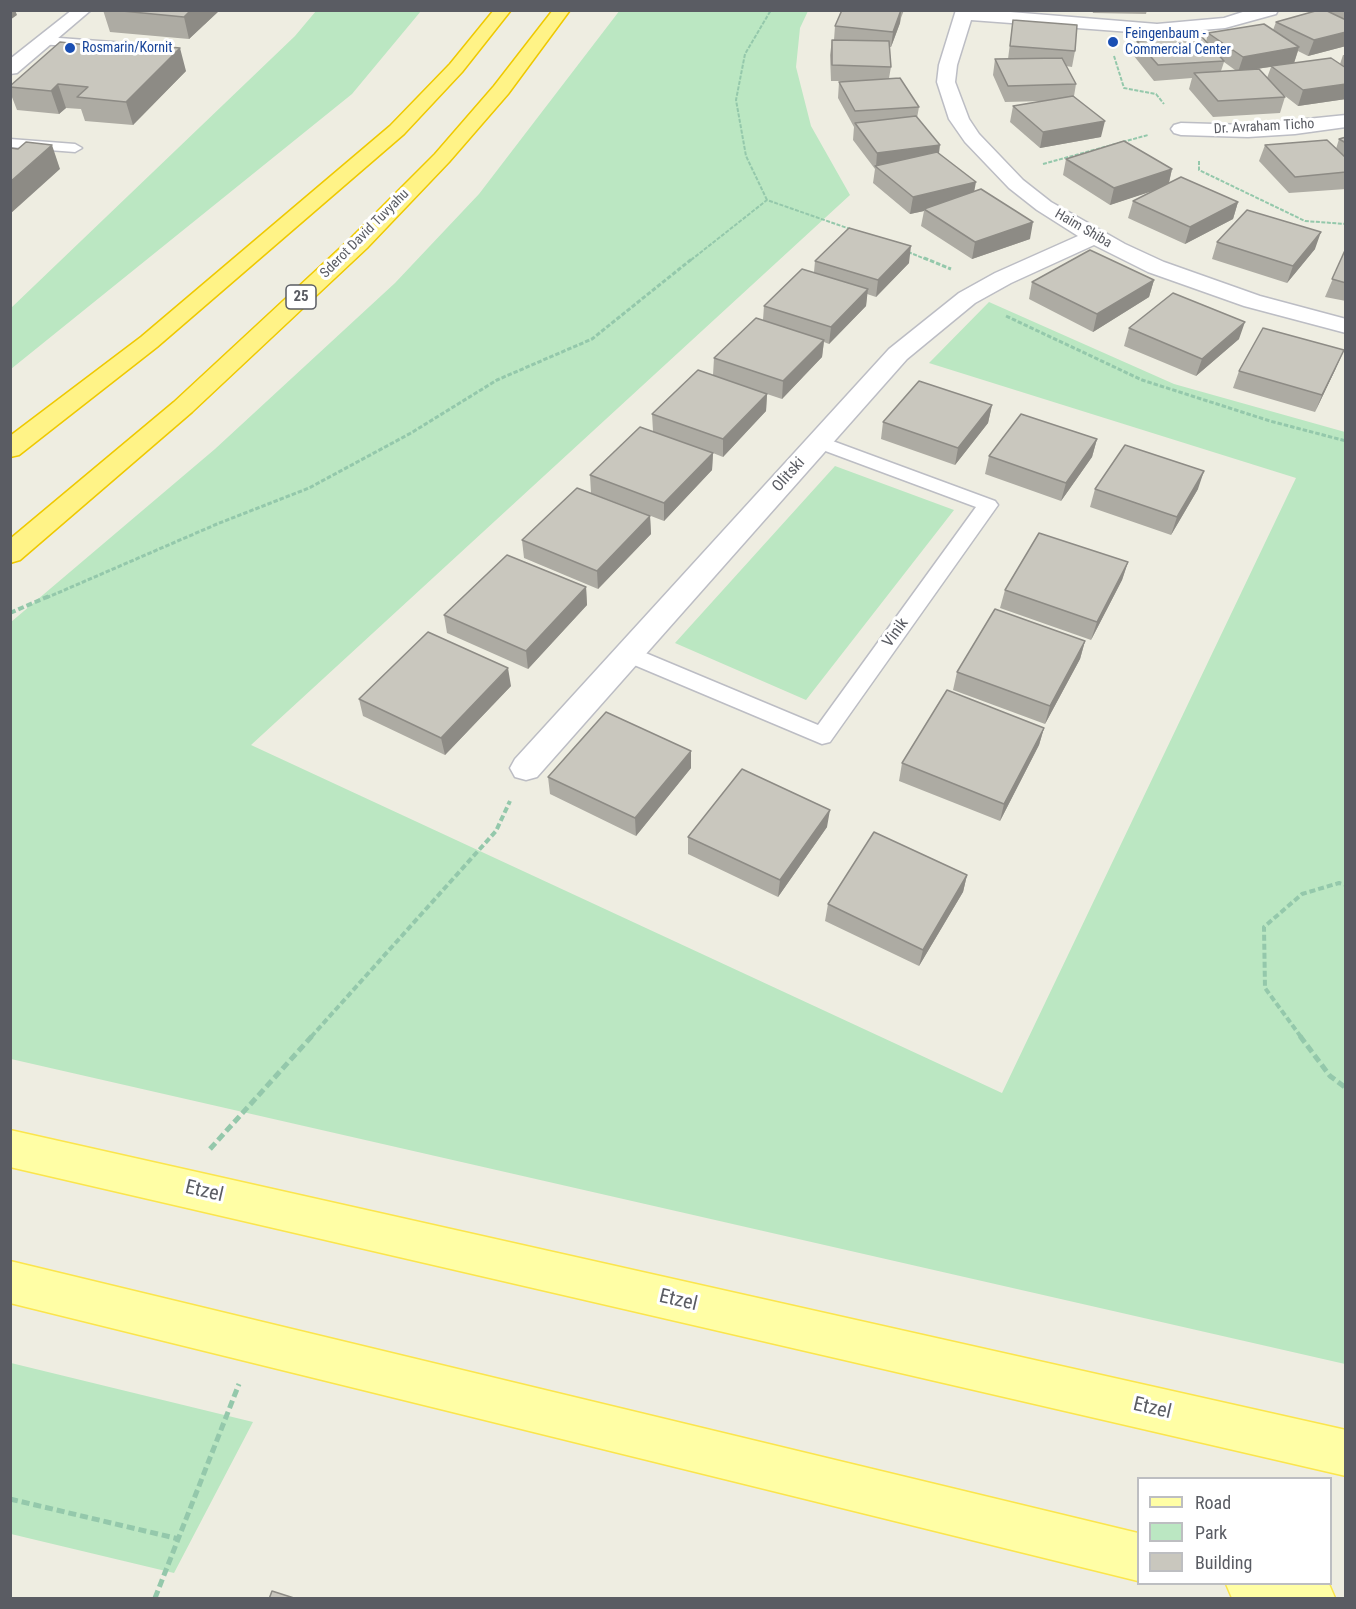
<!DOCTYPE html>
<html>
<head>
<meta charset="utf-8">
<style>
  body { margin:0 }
  #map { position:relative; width:1356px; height:1609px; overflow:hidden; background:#eeede1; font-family:"Roboto Condensed",sans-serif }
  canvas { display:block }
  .frame { position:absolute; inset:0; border:12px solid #5a5c63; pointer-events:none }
  .legend { position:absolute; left:1137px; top:1477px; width:195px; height:108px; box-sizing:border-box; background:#fff; border:2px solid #bdbec1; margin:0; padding:8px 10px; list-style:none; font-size:18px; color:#5a5c63 }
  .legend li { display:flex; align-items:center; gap:12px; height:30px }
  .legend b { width:30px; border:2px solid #bdbec1 }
</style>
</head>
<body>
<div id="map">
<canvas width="1356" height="1609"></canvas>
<div class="frame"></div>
<ul class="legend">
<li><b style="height:8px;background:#fffea5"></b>Road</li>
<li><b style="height:16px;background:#bbe7c2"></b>Park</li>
<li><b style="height:16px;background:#c9c7be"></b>Building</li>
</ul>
</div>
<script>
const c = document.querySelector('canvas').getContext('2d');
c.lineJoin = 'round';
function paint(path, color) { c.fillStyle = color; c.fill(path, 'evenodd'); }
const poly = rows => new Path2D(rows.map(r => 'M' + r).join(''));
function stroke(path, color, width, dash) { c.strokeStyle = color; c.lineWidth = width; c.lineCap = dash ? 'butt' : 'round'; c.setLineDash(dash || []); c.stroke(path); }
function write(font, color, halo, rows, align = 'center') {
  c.font = font + ' "Roboto Condensed",sans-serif'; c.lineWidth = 6; c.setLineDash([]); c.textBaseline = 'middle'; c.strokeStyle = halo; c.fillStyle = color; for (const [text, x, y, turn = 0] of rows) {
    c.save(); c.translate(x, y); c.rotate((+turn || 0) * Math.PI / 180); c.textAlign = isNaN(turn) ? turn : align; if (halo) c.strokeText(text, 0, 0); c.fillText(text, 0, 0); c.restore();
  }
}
const green = poly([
  [620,10,808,11,800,28,796,67,811,126,850,195,251,745,1002,1093,1296,478,929,363,989,302,1174,384,1345,432,1345,1364,11,1059,11,622,215,449,395,283,479,194],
  [316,11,421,11,352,94,11,369,11,308,295,36],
  [835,466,954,510,806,700,675,643],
  [11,1363,253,1422,174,1573,11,1534]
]);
const pathFar3 = poly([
  [1114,56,1124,88,1156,94,1164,104],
  [1199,161,1199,170,1305,221,1346,224],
  [1043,164,1148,135],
  [767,200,746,156,736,100,745,54,771,10],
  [908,252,928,260],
  [691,260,767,200,853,230]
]);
const pathFar2 = poly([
  [924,258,951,269],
  [1006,316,1142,380,1270,421,1346,441],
  [46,598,217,524,309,488,411,433,497,380,592,339,693,258]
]);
const pathFar1 = poly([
  [10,613,49,596],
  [311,1037,496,831,510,801],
  [1301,1037,1265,988,1264,927,1302,894,1339,883,1346,885]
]);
const path = poly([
  [1300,1036,1330,1076,1346,1088],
  [210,1149,312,1036],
  [10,1499,179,1539],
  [155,1598,239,1384]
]);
const lane = poly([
  [46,37,166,46,173,50,166,54,41,44,40,41,46,37],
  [10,139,75,144,82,148,75,152,10,147,10,139],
  [819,436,995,501,998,505,830,742,822,744,620,659,617,654,620,649,628,646,636,649,818,725,976,507,812,446,810,442,812,438,819,436]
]);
const street = poly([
  [72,10,91,10,17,73,10,74,10,59,72,10],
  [956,10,986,10,1157,24,1224,18,1249,10,1278,10,1276,14,1225,28,1157,34,971,20,957,65,955,82,969,119,979,134,1023,180,1051,202,1125,244,1164,262,1260,296,1346,319,1346,333,1244,306,1148,272,1094,245,1011,283,975,303,907,359,537,777,526,780,515,777,510,768,515,759,889,349,959,293,995,273,1078,236,1037,210,1009,188,965,142,949,119,937,82,939,65,956,10],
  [1346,115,1346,127,1295,134,1248,137,1181,135,1174,133,1171,129,1174,125,1181,123,1248,125,1346,115]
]);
const primary = poly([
  [10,1130,1346,1430,1346,1476,10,1167,10,1130],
  [10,1261,1138,1533,1138,1581,10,1303,10,1261],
  [1226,1584,1329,1584,1335,1598,1232,1598,1226,1584]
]);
const highway = poly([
  [494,10,511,10,462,72,404,134,157,347,19,455,10,457,10,436,141,337,390,126,450,64,494,10],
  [553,10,570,10,508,94,449,162,367,248,192,412,20,560,10,563,10,539,174,402,351,238,435,154,494,86,553,10]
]);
const wall = poly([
  [103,10,220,10,189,39,110,32],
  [842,10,904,10,901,18,900,23,891,47,889,47,891,67,889,78,919,107,917,118,939,153,974,192,1030,239,972,259,921,226,924,211,910,214,873,183,875,169,853,140,854,127,838,98,839,82,846,81,831,81,830,55,832,40,834,40,835,26],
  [1092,10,1147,10,1146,14,1093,13],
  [1328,10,1346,10,1346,46,1308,56,1298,51,1294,63,1340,64,1343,55,1346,55,1346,99,1298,106,1280,92,1285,97,1280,113,1213,117,1189,89,1192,78,1154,81,1134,56,1137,41,1206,42,1208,33,1273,30,1276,22,1328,12],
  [1224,62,1235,70,1221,71],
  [1271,67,1267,78,1255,69],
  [1013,20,1075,51,1072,67,1066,66,1076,84,1074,96,1101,137,1040,148,1010,122,1013,106,1044,101,1005,102,993,75,995,59,1008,59],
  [97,46,99,52,186,71,133,125,85,121,81,109,66,108,59,114,17,110,10,92,10,86],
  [1346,137,1346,189,1289,193,1259,161,1265,145,1336,149,1339,139],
  [1066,159,1172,169,1169,183,1238,202,1233,219,1185,244,1128,218,1133,201,1154,190,1110,205,1063,175],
  [1217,242,1315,249,1287,283,1212,259],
  [1346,248,1346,301,1325,297],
  [815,261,909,263,876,297,867,294,866,306,829,344,824,342,822,357,782,399,767,394,766,411,723,457,713,453,712,470,664,521,591,493,590,475,653,431,652,414,713,375,714,358,763,320,764,306,814,272],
  [1154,280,1149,297,1093,332,1029,299,1032,282],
  [1129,328,1239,339,1196,376,1124,346],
  [1336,368,1315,412,1233,388,1239,371],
  [992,405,988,423,955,465,881,439,883,422],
  [1097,439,1092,457,1061,501,985,474,989,456],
  [1095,489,1198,489,1171,535,1090,507],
  [650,516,651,534,598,589,524,558,522,540],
  [1128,562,1122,580,1091,640,1000,608,1005,590],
  [586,587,587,605,528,669,447,633,444,615],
  [1085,641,1080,659,1045,724,953,690,957,672],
  [511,686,445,755,363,716,359,699],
  [1044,728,1039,745,1000,821,899,781,902,763],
  [691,768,636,836,550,794,548,777],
  [827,827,778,897,688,854,688,837],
  [967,875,963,892,919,966,825,921,828,904]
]);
const shadedWall = poly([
  [10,10,15,10,17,15,10,20],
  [191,10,220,10,189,39,184,17],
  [901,10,900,23,891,47,893,32],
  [1346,32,1346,46,1308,56,1314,40],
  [97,46,104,68,91,51],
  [1299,47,1294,63,1238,72,1243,57],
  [180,48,186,71,133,125,126,102],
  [58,84,66,108,59,114,51,91],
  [1346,84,1346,99,1298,106,1303,90],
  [1105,121,1101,137,1040,148,1043,132],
  [52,145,60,169,10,214,10,182],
  [940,145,938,161,876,167,877,153],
  [1172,169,1168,186,1110,205,1114,188],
  [976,182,973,198,924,209,924,211,910,214,913,197],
  [1238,202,1233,219,1185,244,1190,227],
  [1033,222,1030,239,972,259,975,242],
  [1321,232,1315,249,1287,283,1293,266],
  [911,246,909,263,876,297,878,280],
  [1154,280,1149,297,1093,332,1097,314],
  [868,289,866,306,829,344,831,327],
  [1245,322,1239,339,1196,376,1202,359],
  [824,340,822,357,782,399,783,381],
  [1344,350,1336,368,1315,412,1322,395],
  [767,394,766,411,723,457,723,439],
  [992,405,988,423,955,465,958,448],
  [1097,439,1092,457,1061,501,1066,483],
  [713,453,712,470,664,521,664,503],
  [1204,471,1198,489,1171,535,1177,517],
  [650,516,651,534,598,589,597,571],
  [1128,562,1122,580,1091,640,1097,622],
  [586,587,587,605,528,669,526,651],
  [1085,641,1080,659,1045,724,1050,706],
  [508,668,511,686,445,755,441,738],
  [1044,728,1039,745,1000,821,1004,804],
  [691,751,691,768,636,836,635,818],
  [830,810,827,827,778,897,780,880],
  [967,875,963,892,919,966,923,950]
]);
const building = poly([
  [112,10,191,10,184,17,112,10],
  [842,10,901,10,893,32,835,26,842,10],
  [1319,10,1325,10,1346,20,1346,32,1314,40,1276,22,1319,10],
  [1013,20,1077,25,1075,51,1010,46,1013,20],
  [1264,24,1299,47,1243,57,1208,33,1264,24],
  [1202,37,1224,61,1158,65,1137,41,1202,37],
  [832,40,889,41,891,67,832,65,832,40],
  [60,42,97,46,91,51,126,54,136,44,180,48,126,102,77,97,88,87,58,84,51,91,10,87,10,86,60,42],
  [1062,58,1076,84,1008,86,995,59,1062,58],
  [1331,58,1346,68,1346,84,1303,90,1271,66,1331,58],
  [1259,69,1285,97,1218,101,1194,73,1259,69],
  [900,78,919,107,855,111,839,82,900,78],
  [1073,96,1105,121,1043,132,1013,106,1073,96],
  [916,116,940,145,877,153,855,123,916,116],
  [1346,137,1346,143,1339,139,1346,137],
  [1327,140,1346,158,1346,172,1295,177,1265,145,1327,140],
  [1124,141,1172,169,1114,188,1066,159,1124,141],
  [26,142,52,145,10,182,10,148,18,149,26,142],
  [937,152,976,182,913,197,875,166,937,152],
  [1181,177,1238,202,1190,227,1133,201,1181,177],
  [981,189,1033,222,975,242,924,209,981,189],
  [1247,210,1321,232,1293,266,1217,242,1247,210],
  [849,228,911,246,878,280,815,261,849,228],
  [1346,248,1346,283,1332,279,1346,248],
  [1090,250,1154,280,1097,314,1032,282,1090,250],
  [802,269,868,289,831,327,764,306,802,269],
  [1173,293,1245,322,1202,359,1129,328,1173,293],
  [756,318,824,340,783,381,714,358,756,318],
  [1263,328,1344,350,1322,395,1239,371,1263,328],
  [698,370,767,394,723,439,652,414,698,370],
  [919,381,992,405,958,448,883,422,919,381],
  [1021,414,1097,439,1066,483,989,456,1021,414],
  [640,427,713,453,664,503,590,475,640,427],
  [1125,445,1204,471,1177,517,1095,489,1125,445],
  [577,488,650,516,597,571,522,540,577,488],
  [1039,533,1128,562,1097,622,1005,590,1039,533],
  [507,555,586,587,526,651,444,615,507,555],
  [995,609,1085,641,1050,706,957,672,995,609],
  [428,632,508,668,441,738,359,699,428,632],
  [947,690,1044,728,1004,804,902,763,947,690],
  [606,712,691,751,635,818,548,777,606,712],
  [742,769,830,810,780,880,688,837,742,769],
  [874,832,967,875,923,950,828,904,874,832],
  [272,1591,297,1599,269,1599,272,1591]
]);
const markers = [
  [1113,42,6,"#1a4fb4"],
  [70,48,6,"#1a4fb4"]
];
const farTransitnames = [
  ["Feingenbaum -",1125,34],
  ["Commercial Center",1125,50],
  ["Rosmarin/Kornit",82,48]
];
const farStreetnames = [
  ["Dr. Avraham Ticho",1264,127,-3],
  ["Haim Shiba",1083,229,30],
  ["Sderot David Tuvyahu",365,234,-45]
];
const shields = [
  [301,297,30]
];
const shieldNames = [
  ["25",301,297]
];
const streetNames = [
  ["Olitski",789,475,-48],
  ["Vinik",896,633,-54]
];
const nearStreetnames = [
  ["Etzel",204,1192,13],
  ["Etzel",678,1301,13],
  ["Etzel",1152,1409,13]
];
paint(green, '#bbe7c2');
stroke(lane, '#bcbdc4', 3);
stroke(street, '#bcbdc4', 3);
stroke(primary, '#fbe54d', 3);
stroke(highway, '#efc900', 3);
stroke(pathFar3, '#94c8ab', 2, [4, 1.5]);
stroke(pathFar2, '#94c8ab', 3, [4.5, 2]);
stroke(pathFar1, '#94c8ab', 4, [6, 3]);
stroke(path, '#94c8ab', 5, [8, 4]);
paint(lane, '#fff');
paint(street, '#fff');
paint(primary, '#fffea5');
paint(highway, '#fff387');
paint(wall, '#adaba3');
paint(shadedWall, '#8d8b85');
paint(building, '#c9c7be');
stroke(building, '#8d8b85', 1.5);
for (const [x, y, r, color] of markers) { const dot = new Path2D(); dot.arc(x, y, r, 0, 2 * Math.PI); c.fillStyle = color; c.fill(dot); stroke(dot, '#fff', 2); }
write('14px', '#164399', '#fff', farTransitnames, 'left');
write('14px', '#5a5c63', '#fff', farStreetnames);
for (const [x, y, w] of shields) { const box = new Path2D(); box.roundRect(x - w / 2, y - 12, w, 24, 4.5); c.fillStyle = '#fff'; c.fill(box); stroke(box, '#5a5c63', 1.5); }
write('bold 15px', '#5a5c63', null, shieldNames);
write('16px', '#5a5c63', '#fff', streetNames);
write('20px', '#5a5c63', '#fff', nearStreetnames);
</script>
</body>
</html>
